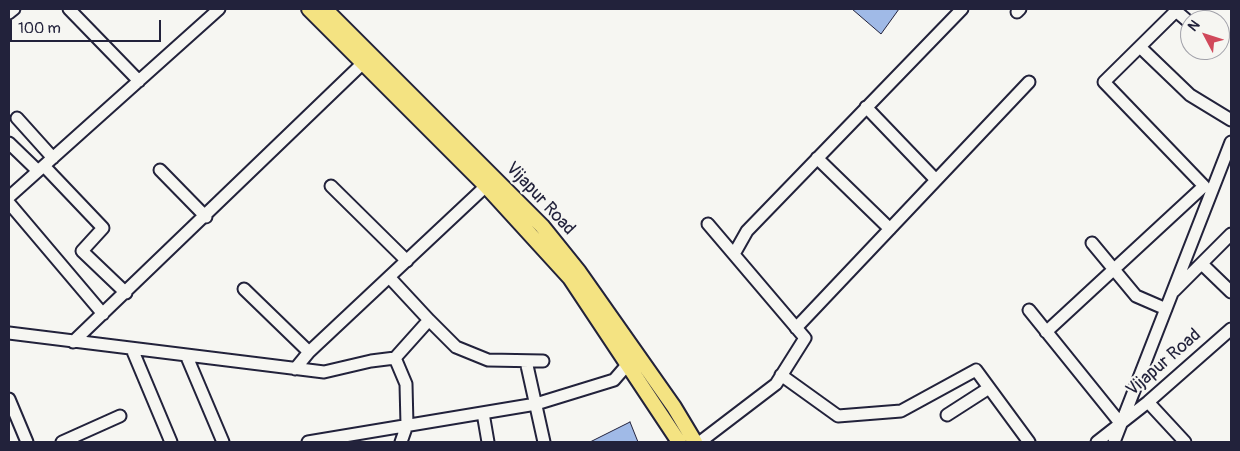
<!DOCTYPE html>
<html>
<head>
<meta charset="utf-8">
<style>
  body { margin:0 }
  #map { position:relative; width:1240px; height:451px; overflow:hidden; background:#f6f6f2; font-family:Pangolin,sans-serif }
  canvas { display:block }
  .frame { position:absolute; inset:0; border:10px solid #22223b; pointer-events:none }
  .north { position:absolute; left:1180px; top:10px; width:50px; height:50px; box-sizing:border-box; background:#f6f6f2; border:1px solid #a1a1a9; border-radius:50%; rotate:310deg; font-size:14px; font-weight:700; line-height:20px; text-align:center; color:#22223b }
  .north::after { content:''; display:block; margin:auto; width:18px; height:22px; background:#d1495b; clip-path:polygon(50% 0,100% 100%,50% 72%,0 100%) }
  .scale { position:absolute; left:10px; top:20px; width:151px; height:22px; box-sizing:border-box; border:2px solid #22223b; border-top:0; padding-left:6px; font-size:15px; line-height:18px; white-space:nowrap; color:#22223b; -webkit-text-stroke:4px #f6f6f2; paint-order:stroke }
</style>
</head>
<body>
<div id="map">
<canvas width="1240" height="451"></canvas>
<div class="frame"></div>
<div class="north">N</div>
<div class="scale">100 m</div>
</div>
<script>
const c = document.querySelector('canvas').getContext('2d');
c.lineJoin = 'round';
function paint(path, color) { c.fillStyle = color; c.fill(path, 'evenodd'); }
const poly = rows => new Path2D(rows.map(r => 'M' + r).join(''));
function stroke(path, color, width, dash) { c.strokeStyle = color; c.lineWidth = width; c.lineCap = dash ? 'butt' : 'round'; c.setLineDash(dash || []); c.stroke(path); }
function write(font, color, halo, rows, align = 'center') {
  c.font = font + ' Pangolin,sans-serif'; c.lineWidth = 4.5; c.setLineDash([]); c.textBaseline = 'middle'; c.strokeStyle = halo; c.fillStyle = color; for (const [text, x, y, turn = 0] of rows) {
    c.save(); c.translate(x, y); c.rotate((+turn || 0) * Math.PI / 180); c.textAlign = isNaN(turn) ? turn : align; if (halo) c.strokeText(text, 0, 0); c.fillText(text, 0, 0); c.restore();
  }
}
const building = poly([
  [852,9,899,9,881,34,852,9],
  [630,422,638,442,590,442,630,422]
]);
const minor = poly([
  [69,9,139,81],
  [1176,11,1190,23],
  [1017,12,1020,9],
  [9,13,14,9],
  [1140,47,1190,95,1231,120],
  [866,107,936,180],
  [17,118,53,158],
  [9,143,38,171],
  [817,158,890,229],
  [44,166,103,228,82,251,126,293],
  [160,170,206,217],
  [331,186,407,261],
  [9,197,219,9],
  [9,203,103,314],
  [1092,243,1136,296,1166,309],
  [734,254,747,231,962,9],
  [1202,264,1231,292],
  [390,278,429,320],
  [244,289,309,352],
  [1174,291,1231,234],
  [1029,310,1121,424],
  [796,328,1029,82],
  [1046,332,1204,186,1104,82,1178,9],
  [9,333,324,372,371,361,395,358,429,320,456,347,488,360,543,361],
  [73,342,362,64],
  [132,349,171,442],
  [187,357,223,442],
  [395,358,406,384,407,425,401,442],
  [526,361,544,442],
  [295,369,309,352,486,186],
  [781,375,838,416,901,411,976,370,1029,442],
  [9,399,27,442],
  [1148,402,1185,442],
  [483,413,488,442],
  [947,415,989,388],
  [62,442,120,416],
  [308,442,536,404,614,380,627,365],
  [700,442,776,384,805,338,708,224],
  [1097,442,1148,402,1231,329],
  [1114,442,1231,142]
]);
const major = poly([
  [309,9,486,186,570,278,679,442],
  [325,9,542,226,579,272,674,407,695,442]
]);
const streetNames = [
  ["Vijapur Road",540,199,47],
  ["Vijapur Road",1164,363,-41]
];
paint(building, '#a0bae7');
stroke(building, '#22223b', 1);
stroke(minor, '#22223b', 15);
stroke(major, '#22223b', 18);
stroke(minor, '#f6f6f2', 11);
stroke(major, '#f4e382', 14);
write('18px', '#22223b', '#f6f6f2', streetNames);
</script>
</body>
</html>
